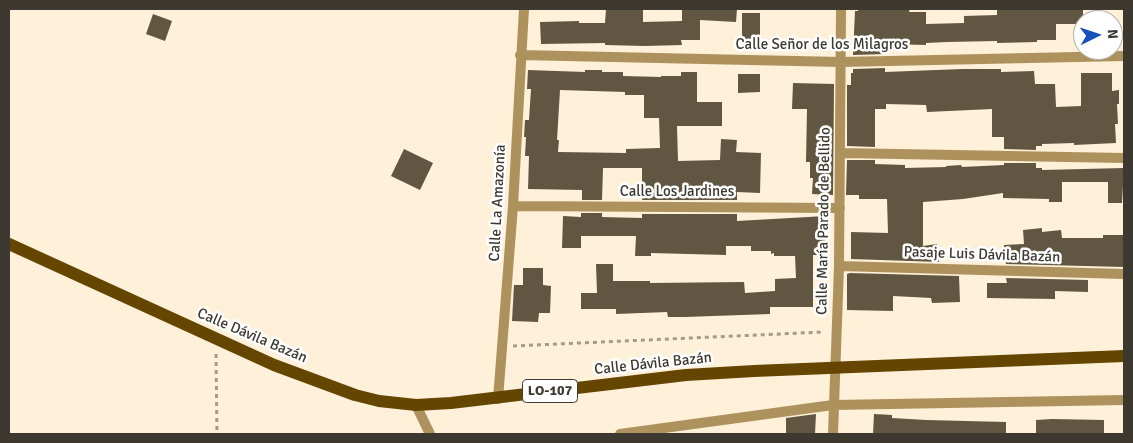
<!DOCTYPE html>
<html>
<head>
<meta charset="utf-8">
<style>
  body { margin:0 }
  #map { position:relative; width:1133px; height:443px; overflow:hidden; background:#fef0d9; font-family:Signika,sans-serif }
  canvas { display:block }
  .frame { position:absolute; inset:0; border:10px solid #3e3930; pointer-events:none }
  .north { position:absolute; left:1073px; top:10px; width:50px; height:50px; box-sizing:border-box; background:#fff; border:1px solid #b2b0ac; border-radius:50%; rotate:86deg; font-size:14px; font-weight:700; line-height:20px; text-align:center; color:#3e3930 }
  .north::after { content:''; display:block; margin:auto; width:18px; height:22px; background:#1850bc; clip-path:polygon(50% 0,100% 100%,50% 72%,0 100%) }
</style>
</head>
<body>
<div id="map">
<canvas width="1133" height="443"></canvas>
<div class="frame"></div>
<div class="north">N</div>
</div>
<script>
const c = document.querySelector('canvas').getContext('2d');
c.lineJoin = 'round';
function paint(path, color) { c.fillStyle = color; c.fill(path, 'evenodd'); }
const poly = rows => new Path2D(rows.map(r => 'M' + r).join(''));
function stroke(path, color, width, dash) { c.strokeStyle = color; c.lineWidth = width; c.lineCap = dash ? 'butt' : 'round'; c.setLineDash(dash || []); c.stroke(path); }
function write(font, color, halo, rows, align = 'center') {
  c.font = font + ' Signika,sans-serif'; c.lineWidth = 5; c.setLineDash([]); c.textBaseline = 'middle'; c.strokeStyle = halo; c.fillStyle = color; for (const [text, x, y, turn = 0] of rows) {
    c.save(); c.translate(x, y); c.rotate((+turn || 0) * Math.PI / 180); c.textAlign = isNaN(turn) ? turn : align; if (halo) c.strokeText(text, 0, 0); c.fillText(text, 0, 0); c.restore();
  }
}
const building = poly([
  [606,9,643,9,643,22,682,21,682,9,737,9,736,22,700,20,700,40,681,40,682,45,645,46,605,45,605,43,541,44,540,22,579,21,579,23,605,23],
  [858,9,910,9,909,12,926,12,926,24,964,23,964,16,997,15,997,9,1083,9,1083,24,1056,24,1056,40,1037,40,1037,42,997,43,997,41,947,42,926,43,926,45,886,44,885,54,853,55,855,11,858,11],
  [742,13,760,13,760,40,742,40],
  [153,14,172,21,165,41,146,34],
  [885,68,885,72,962,69,1001,69,1001,72,1034,71,1035,84,1055,84,1056,107,1081,106,1081,73,1112,73,1112,91,1119,90,1119,104,1117,104,1118,124,1115,124,1116,143,1074,145,1074,143,1042,144,1042,146,1036,146,1036,150,1004,149,1004,137,992,137,992,109,927,112,926,105,886,104,886,109,875,109,875,147,847,146,847,85,851,85,851,73,853,73,853,69],
  [528,70,585,72,585,70,602,70,602,72,623,72,623,76,661,77,661,76,681,76,681,72,697,72,697,102,722,102,722,126,677,126,678,161,720,160,721,139,737,140,736,152,761,153,760,193,737,192,737,200,642,200,642,168,603,168,602,200,582,200,582,190,528,189,529,156,525,156,526,137,524,137,525,120,529,120,531,89,527,89],
  [560,90,625,92,625,95,644,95,644,118,659,118,660,148,626,149,626,153,558,152,559,140,557,140],
  [738,74,760,74,760,92,738,93],
  [793,83,834,84,833,195,812,194,813,178,810,178,810,162,806,162,807,109,792,109],
  [404,149,433,163,420,190,391,176],
  [847,160,875,160,875,164,905,165,905,168,946,167,946,166,961,165,962,167,1004,165,1004,163,1036,163,1036,168,1042,168,1042,170,1124,168,1122,203,1108,203,1108,182,1062,182,1062,202,1049,202,1049,199,1003,198,1003,193,963,199,923,202,923,246,937,244,939,262,851,259,851,232,888,233,887,199,859,199,859,195,846,195],
  [581,213,602,213,602,217,642,218,642,214,737,214,737,221,826,216,824,255,813,255,813,307,770,307,770,314,685,317,668,317,667,312,616,314,616,309,581,309,581,293,597,293,596,264,613,264,613,281,650,281,650,283,744,282,745,293,775,291,775,279,796,278,795,256,774,256,774,253,771,254,771,251,751,251,751,246,726,246,726,255,651,253,651,256,635,256,636,236,581,236,581,248,562,248,563,216,581,217],
  [1042,228,1042,232,1061,230,1062,238,1103,238,1103,235,1124,235,1124,267,1006,264,1004,245,1024,244,1023,230],
  [523,268,543,268,543,285,551,286,550,313,539,313,538,322,512,321,514,285,523,285],
  [850,273,959,276,960,302,932,303,931,298,893,296,893,311,847,310,847,274],
  [1006,278,1088,280,1088,292,1055,291,1055,299,987,298,987,283,1007,283],
  [816,414,815,434,786,434,786,418],
  [874,414,892,415,892,418,926,420,1006,422,1006,434,873,434],
  [1052,419,1104,420,1104,434,1036,434,1036,420]
]);
const path = poly([
  [513,346,824,332],
  [216,354,217,434]
]);
const street = poly([
  [520,55,841,62,1124,56],
  [841,153,1124,158],
  [513,206,840,208],
  [839,266,1124,274],
  [498,399,513,206,524,9],
  [416,405,430,434],
  [620,434,833,405,1124,400],
  [833,434,839,266,841,9]
]);
const primary = poly([
  [9,244,274,365,355,395,379,401,416,405,451,403,686,375,754,371,1124,356]
]);
const shields = [
  [550,391,55]
];
const shieldNames = [
  ["LO-107",550,391]
];
const streetNames = [
  ["Calle Señor de los Milagros",822,45],
  ["Calle Los Jardines",677,192],
  ["Calle La Amazonía",498,203,-87],
  ["Calle María Parado de Bellido",824,221,-89],
  ["Pasaje Luis Dávila Bazán",982,255,2],
  ["Calle Dávila Bazán",252,336,23],
  ["Calle Dávila Bazán",653,364,-6]
];
paint(building, '#615642');
stroke(path, '#a49b8a', 3, [4, 4]);
stroke(street, '#ae925e', 10);
stroke(primary, '#644600', 12);
for (const [x, y, w] of shields) { const box = new Path2D(); box.roundRect(x - w / 2, y - 11.5, w, 23, 4); c.fillStyle = '#fff'; c.fill(box); stroke(box, '#3e3930', 1); }
write('bold 14px', '#3e3930', null, shieldNames);
write('15px', '#3e3930', '#fff', streetNames);
</script>
</body>
</html>
